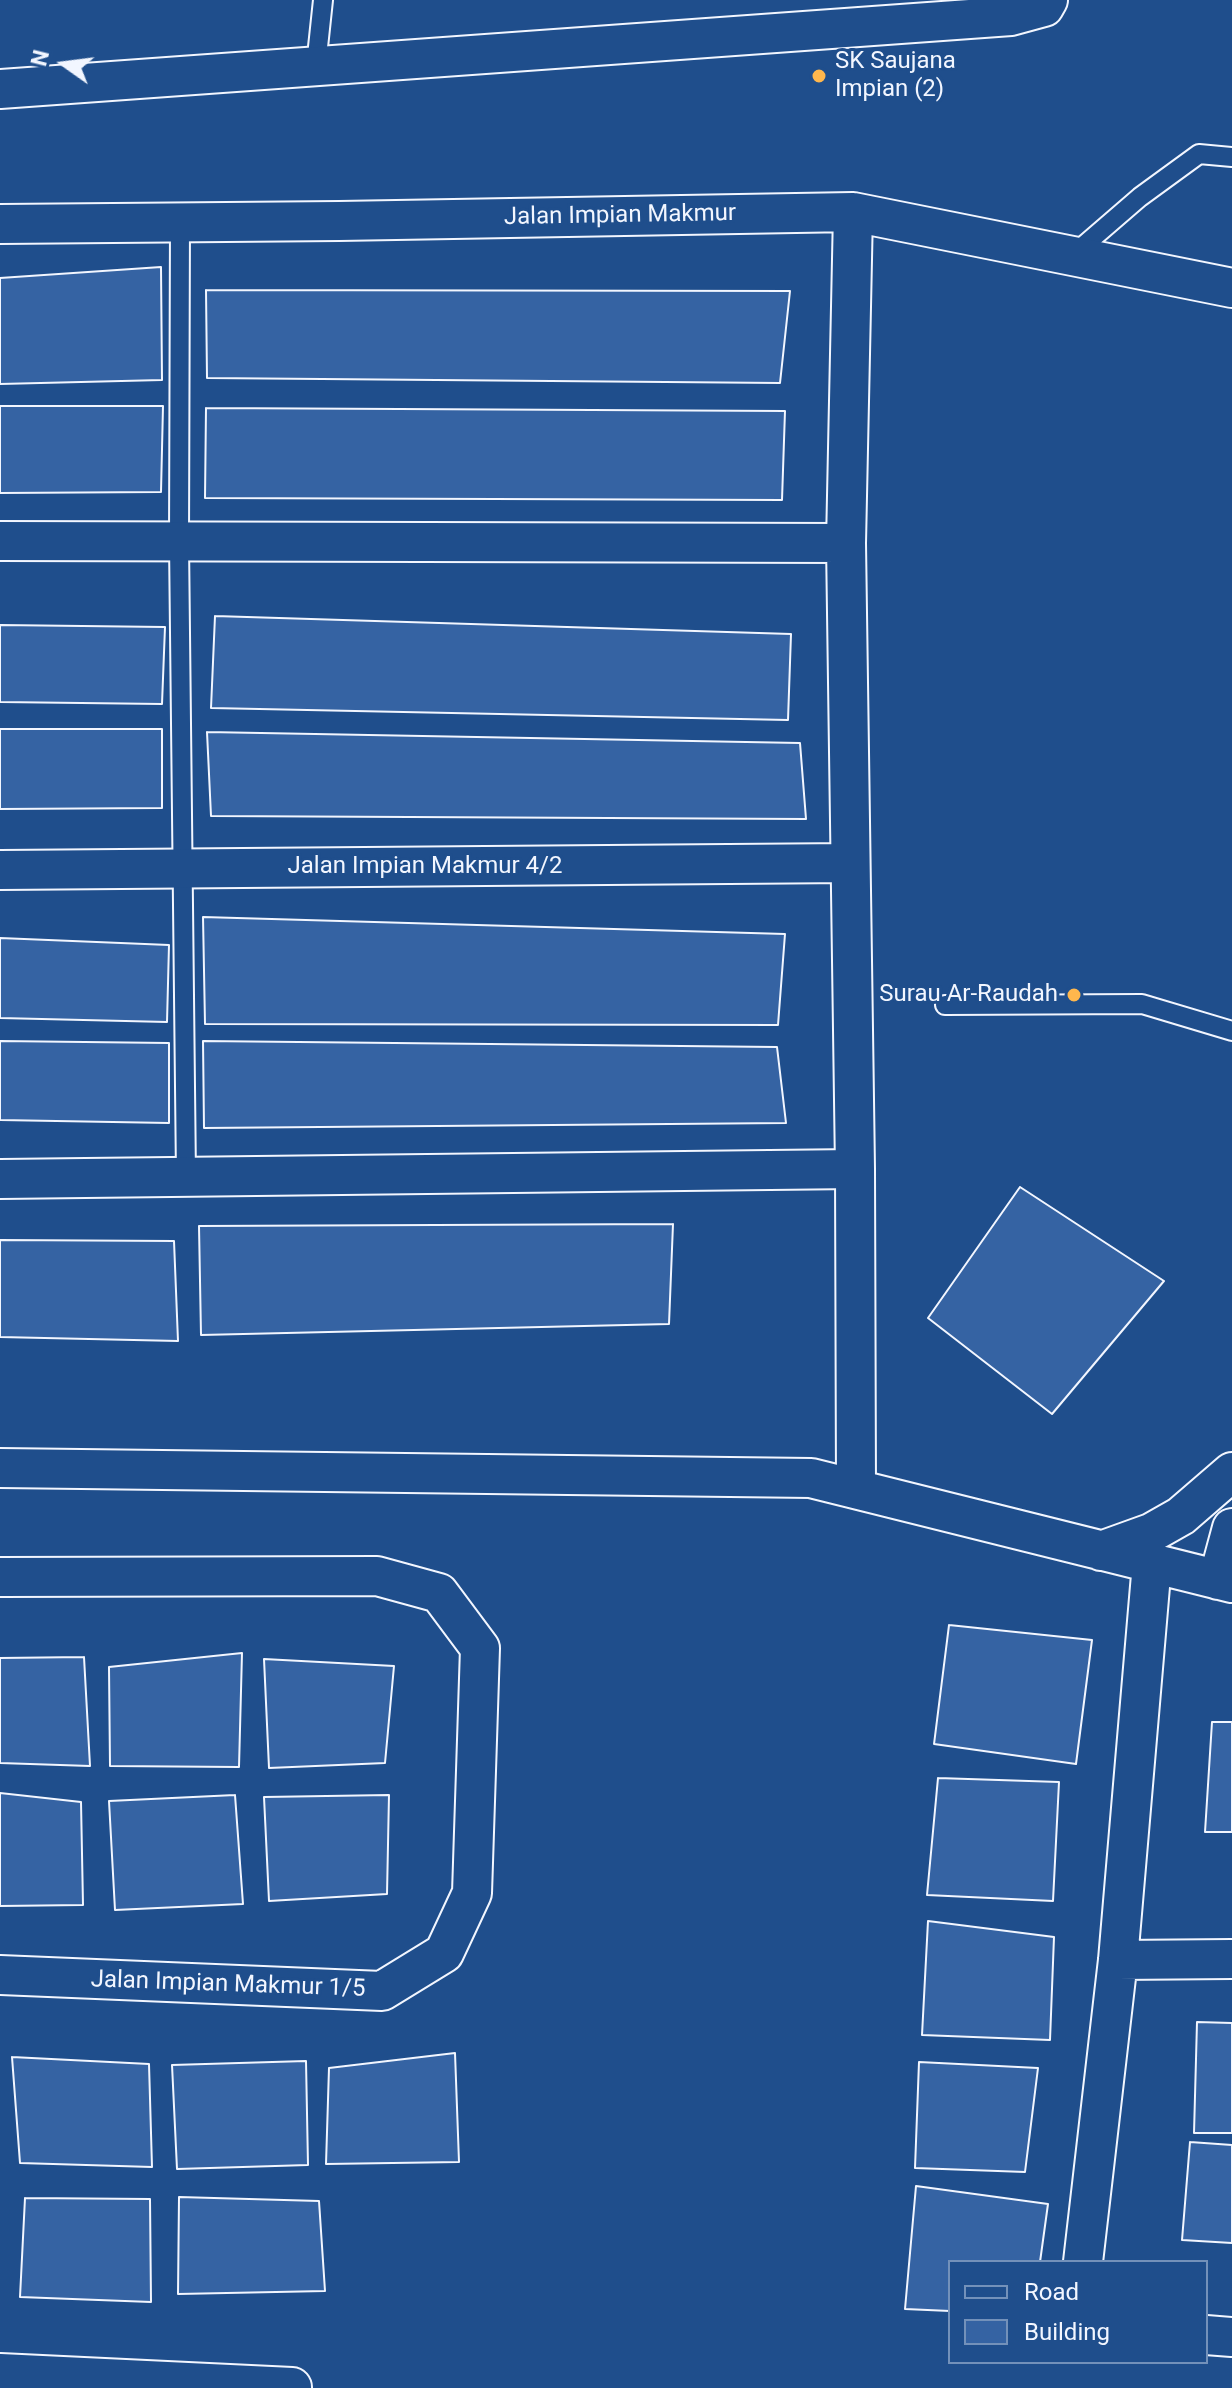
<!DOCTYPE html>
<html>
<head>
<meta charset="utf-8">
<style>
  body { margin:0 }
  #map { position:relative; width:1232px; height:2388px; overflow:hidden; background:#1f4e8c; font-family:Roboto,sans-serif }
  canvas { display:block }
  .legend { position:absolute; left:948px; top:2260px; width:260px; height:104px; box-sizing:border-box; background:#1f4e8c; border:2px solid #7391ba; margin:0; padding:10px 14px; list-style:none; font-size:24px; color:#f2f6ff }
  .legend li { display:flex; align-items:center; gap:16px; height:40px }
  .legend b { width:40px; border:2px solid #7391ba }
  .north { position:absolute; left:24px; top:24px; width:80px; height:80px; -webkit-text-stroke:6px #1f4e8c; paint-order:stroke; rotate:284deg; font-size:22px; font-weight:700; line-height:32px; text-align:center; color:#f2f6ff }
  .north::after { content:''; display:block; margin:auto; width:28px; height:36px; background:#f2f6ff; clip-path:polygon(50% 0,100% 100%,50% 72%,0 100%) }
</style>
</head>
<body>
<div id="map">
<canvas width="1232" height="2388"></canvas>
<ul class="legend">
<li><b style="height:10px;background:#1f4e8c"></b>Road</li>
<li><b style="height:22px;background:#3563a3"></b>Building</li>
</ul>
<div class="north">N</div>
</div>
<script>
const c = document.querySelector('canvas').getContext('2d');
c.lineJoin = 'round';
function paint(path, color) { c.fillStyle = color; c.fill(path, 'evenodd'); }
const poly = rows => new Path2D(rows.map(r => 'M' + r).join(''));
function stroke(path, color, width, dash) { c.strokeStyle = color; c.lineWidth = width; c.lineCap = dash ? 'butt' : 'round'; c.setLineDash(dash || []); c.stroke(path); }
function write(font, color, halo, rows, align = 'center') {
  c.font = font + ' Roboto,sans-serif'; c.lineWidth = 6; c.setLineDash([]); c.textBaseline = 'middle'; c.strokeStyle = halo; c.fillStyle = color; for (const [text, x, y, turn = 0] of rows) {
    c.save(); c.translate(x, y); c.rotate((+turn || 0) * Math.PI / 180); c.textAlign = isNaN(turn) ? turn : align; if (halo) c.strokeText(text, 0, 0); c.fillText(text, 0, 0); c.restore();
  }
}
const building = poly([
  [161,267,162,380,0,384,0,278,161,267],
  [206,290,790,291,780,383,207,378,206,290],
  [0,406,163,406,161,492,0,493,0,406],
  [206,408,785,411,782,500,205,498,206,408],
  [215,616,791,634,788,720,211,708,215,616],
  [0,625,165,627,162,704,0,702,0,625],
  [0,729,162,729,162,808,0,809,0,729],
  [207,732,800,743,806,819,211,816,207,732],
  [203,917,785,934,778,1025,205,1024,203,917],
  [0,938,169,945,167,1022,0,1018,0,938],
  [0,1041,169,1043,169,1123,0,1120,0,1041],
  [203,1041,777,1047,786,1123,204,1128,203,1041],
  [1020,1187,1164,1281,1052,1414,928,1318,1020,1187],
  [673,1224,669,1324,201,1335,199,1226,673,1224],
  [0,1240,174,1241,178,1341,0,1337,0,1240],
  [949,1625,1092,1640,1076,1764,934,1744,949,1625],
  [242,1653,239,1767,110,1766,109,1667,242,1653],
  [84,1657,90,1766,0,1763,0,1658,84,1657],
  [264,1659,394,1666,385,1763,269,1768,264,1659],
  [1212,1722,1232,1722,1232,1832,1205,1832,1212,1722],
  [938,1778,1059,1782,1053,1901,927,1895,938,1778],
  [0,1793,81,1802,83,1905,0,1906,0,1793],
  [235,1795,243,1904,115,1910,109,1801,235,1795],
  [389,1795,387,1894,269,1901,264,1797,389,1795],
  [928,1921,1054,1937,1050,2040,922,2035,928,1921],
  [1197,2022,1232,2023,1232,2133,1194,2133,1197,2022],
  [455,2053,459,2162,326,2164,329,2068,455,2053],
  [12,2057,149,2064,152,2167,20,2163,12,2057],
  [306,2061,308,2165,177,2169,172,2065,306,2061],
  [919,2062,1038,2068,1025,2172,915,2168,919,2062],
  [1190,2142,1232,2145,1232,2243,1182,2240,1190,2142],
  [916,2186,1048,2204,1040,2262,950,2262,950,2311,905,2309,916,2186],
  [179,2197,319,2201,325,2291,178,2294,179,2197],
  [25,2198,150,2199,151,2302,20,2297,25,2198]
]);
const lane = poly([
  [316,66,323,0],
  [180,221,179,542,186,1177],
  [1074,254,1140,197,1199,154,1232,157],
  [945,1005,1142,1004,1232,1031]
]);
const street = poly([
  [0,89,1011,16,1044,7,1048,0],
  [853,212,846,543,855,1169,856,1489],
  [0,224,339,221,853,212,1232,288],
  [0,541,846,543],
  [0,870,850,863],
  [0,1179,855,1169],
  [0,1468,811,1478,1232,1583],
  [1101,1551,1151,1533,1181,1516,1232,1472],
  [0,1577,377,1576,439,1593,480,1648,472,1893,444,1953,382,1991,0,1975],
  [1218,1580,1232,1528],
  [1118,1960,1232,1959],
  [1083,2262,1118,1960,1152,1563],
  [1206,2335,1232,2337],
  [0,2373,292,2387]
]);
const markers = [
  [819,76,8,"#ffb74d"],
  [1074,995,8,"#ffb74d"]
];
const poiNames = [
  ["SK Saujana",835,62],
  ["Impian (2)",835,90],
  ["Surau Ar-Raudah",1058,995,"right"]
];
const streetNames = [
  ["Jalan Impian Makmur",620,216,-1],
  ["Jalan Impian Makmur 4/2",425,867],
  ["Jalan Impian Makmur 1/5",228,1985,2]
];
paint(building, '#3563a3');
stroke(building, '#f2f6ff', 2);
stroke(lane, '#f2f6ff', 22);
stroke(street, '#f2f6ff', 42);
stroke(lane, '#1f4e8c', 18);
stroke(street, '#1f4e8c', 38);
for (const [x, y, r, color] of markers) { const dot = new Path2D(); dot.arc(x, y, r, 0, 2 * Math.PI); c.fillStyle = color; c.fill(dot); stroke(dot, '#1f4e8c', 3); }
write('24px', '#f2f6ff', '#1f4e8c', poiNames, 'left');
write('24px', '#f2f6ff', '#1f4e8c', streetNames);
</script>
</body>
</html>
